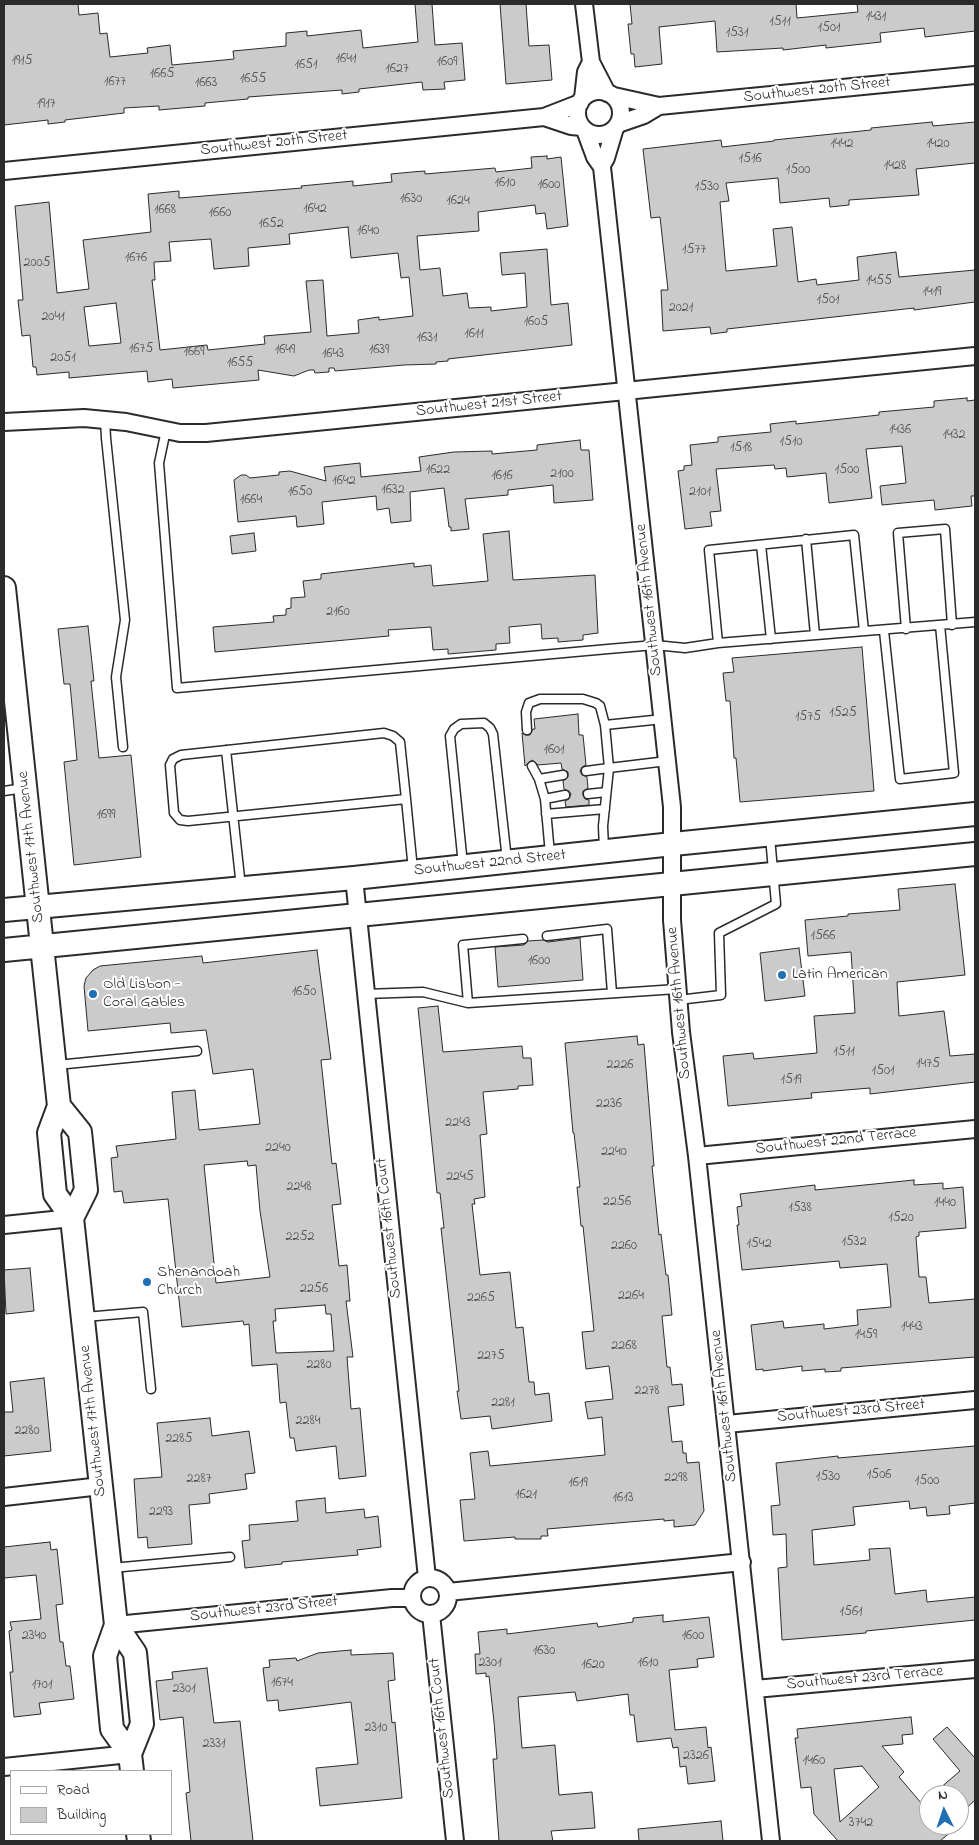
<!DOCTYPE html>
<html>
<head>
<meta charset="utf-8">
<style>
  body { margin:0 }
  #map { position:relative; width:979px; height:1845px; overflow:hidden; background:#fff; font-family:"Indie Flower",sans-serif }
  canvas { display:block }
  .frame { position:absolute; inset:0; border:5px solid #2b2b2b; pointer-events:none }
  .legend { position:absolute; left:10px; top:1770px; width:162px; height:65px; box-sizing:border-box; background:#fff; border:1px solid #aaa; margin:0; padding:6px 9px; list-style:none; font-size:15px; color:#2b2b2b }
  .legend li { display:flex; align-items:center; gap:10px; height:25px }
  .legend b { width:25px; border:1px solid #aaa }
  .north { position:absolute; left:919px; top:1785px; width:50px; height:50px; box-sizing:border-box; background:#fff; border:1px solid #aaa; border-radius:50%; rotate:356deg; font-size:14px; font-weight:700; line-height:20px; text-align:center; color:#2b2b2b }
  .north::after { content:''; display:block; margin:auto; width:18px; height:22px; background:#1f6fb2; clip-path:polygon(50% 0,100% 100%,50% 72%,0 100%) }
</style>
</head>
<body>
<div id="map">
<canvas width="979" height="1845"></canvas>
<div class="frame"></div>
<ul class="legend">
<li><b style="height:6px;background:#fff"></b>Road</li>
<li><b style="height:14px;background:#cbcbcb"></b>Building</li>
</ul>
<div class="north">N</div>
</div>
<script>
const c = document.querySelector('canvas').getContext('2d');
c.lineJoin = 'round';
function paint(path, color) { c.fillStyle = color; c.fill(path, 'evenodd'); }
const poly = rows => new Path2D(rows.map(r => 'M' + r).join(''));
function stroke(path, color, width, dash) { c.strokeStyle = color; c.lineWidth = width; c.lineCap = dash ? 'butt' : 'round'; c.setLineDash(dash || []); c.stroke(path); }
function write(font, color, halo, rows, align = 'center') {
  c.font = font + ' "Indie Flower",sans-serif'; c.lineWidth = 4; c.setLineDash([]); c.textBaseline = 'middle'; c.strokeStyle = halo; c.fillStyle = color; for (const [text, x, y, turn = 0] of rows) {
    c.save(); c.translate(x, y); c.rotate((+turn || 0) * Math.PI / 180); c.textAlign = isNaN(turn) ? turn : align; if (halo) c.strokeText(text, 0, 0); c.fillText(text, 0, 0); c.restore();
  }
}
const building = poly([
  [4,4,78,4,79,15,98,13,100,34,107,33,110,57,148,53,147,48,170,45,172,65,234,59,233,51,286,46,286,33,307,31,307,36,361,30,363,48,418,42,415,4,432,4,435,45,462,43,465,80,444,82,445,89,423,90,422,82,359,89,359,92,342,94,342,90,248,97,248,99,205,103,205,106,159,110,159,106,124,108,124,113,65,120,65,122,48,124,48,120,4,125,4,4],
  [500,4,526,4,529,46,549,45,552,80,506,84,500,4],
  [630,4,796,4,797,18,858,12,857,4,975,4,975,31,925,37,924,28,880,33,881,42,826,48,826,45,783,50,783,48,717,52,715,21,659,27,662,64,635,67,634,54,631,54,628,24,632,24,630,4],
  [932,122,933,126,975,122,975,163,916,169,919,195,849,200,849,205,830,207,829,198,780,203,778,178,726,183,729,201,720,202,726,271,777,266,773,229,792,227,798,282,816,279,817,285,859,280,857,257,896,252,899,277,975,270,975,302,914,310,914,308,727,329,727,332,711,334,710,327,663,331,661,290,668,290,660,217,651,218,643,149,721,140,722,147,774,141,774,140,871,130,871,128,932,122],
  [547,156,547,159,561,157,568,226,547,229,545,213,536,214,535,205,478,212,479,231,417,236,420,270,440,268,443,296,467,293,469,308,491,307,491,311,527,307,525,273,502,275,500,253,547,249,551,305,568,303,572,345,448,359,448,361,436,362,436,364,404,365,335,371,334,368,329,368,329,372,315,373,314,370,309,370,294,376,258,370,259,380,173,388,172,379,148,382,147,371,69,378,69,372,37,375,36,367,33,367,30,335,22,336,18,300,23,300,15,206,49,202,57,293,89,289,83,240,151,232,148,194,179,191,179,198,302,188,301,186,353,181,353,186,392,182,391,174,412,172,425,171,425,174,495,168,496,172,532,168,531,157,547,156],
  [348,227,351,258,398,253,401,278,409,277,413,316,379,320,379,317,358,320,359,333,327,336,323,280,306,281,311,332,264,336,265,344,208,350,207,345,160,350,152,280,155,280,154,262,171,261,169,242,211,239,214,269,249,266,248,248,290,244,289,234,348,227],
  [116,303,121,343,89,346,84,307,116,303],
  [967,398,967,401,975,400,975,496,971,496,972,506,935,510,934,500,882,505,880,486,906,483,902,446,866,449,872,498,829,503,826,473,787,477,786,468,775,469,774,465,716,469,721,511,710,512,712,526,685,529,678,471,684,470,684,466,692,465,690,445,718,442,718,437,771,432,770,424,796,421,796,424,879,415,879,412,934,407,934,401,967,398],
  [580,440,581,450,589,450,593,500,554,503,553,485,508,490,508,495,465,499,469,529,451,531,451,527,449,527,444,488,410,492,411,521,391,523,389,508,377,510,376,496,322,502,324,524,297,527,296,516,238,522,234,480,241,475,246,475,250,478,279,475,279,472,290,471,326,481,324,467,360,463,361,477,421,471,419,457,454,452,492,451,492,454,537,450,537,445,580,440],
  [509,531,513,580,595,575,598,633,583,635,583,640,558,642,558,638,542,639,541,624,509,627,510,643,496,644,496,650,448,654,448,649,433,650,431,627,388,630,389,636,215,652,213,627,274,622,273,616,286,615,286,609,291,608,291,598,305,597,303,581,321,579,321,574,414,563,414,567,431,565,433,586,488,581,483,534,509,531],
  [254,533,256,551,232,554,230,536,254,533],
  [88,626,94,681,91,681,99,758,131,755,141,857,74,865,64,762,77,760,70,684,64,684,58,629,88,626],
  [862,647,874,791,740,802,736,758,734,758,730,701,726,701,723,673,734,672,732,658,862,647],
  [578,714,579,735,583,735,586,765,582,767,580,771,582,775,587,777,588,788,583,791,583,795,585,799,589,800,589,805,566,807,565,801,569,799,571,794,569,791,564,789,563,781,568,777,568,772,562,769,561,763,538,765,535,762,532,760,525,766,522,733,525,735,530,735,533,729,535,729,534,719,578,714],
  [955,884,965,975,897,982,899,1016,944,1011,950,1056,975,1054,975,1082,870,1094,870,1088,811,1093,812,1098,728,1106,723,1056,753,1053,754,1059,817,1053,814,1016,855,1013,851,952,808,956,805,920,848,916,848,914,900,910,898,889,955,884],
  [580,938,583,980,498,987,495,947,524,945,528,941,543,940,548,942,580,938],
  [799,948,805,996,765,1001,760,953,799,948],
  [317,950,331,1059,321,1060,332,1164,336,1163,341,1204,332,1205,339,1266,347,1265,350,1301,346,1301,353,1357,347,1357,351,1409,360,1408,366,1476,339,1479,336,1446,296,1451,294,1438,290,1438,286,1402,280,1403,277,1364,252,1366,249,1324,244,1325,243,1321,182,1327,168,1199,124,1203,122,1191,114,1192,111,1158,118,1157,116,1146,176,1139,172,1092,195,1090,199,1130,260,1124,253,1069,213,1074,206,1030,171,1033,170,1023,88,1031,84,986,86,978,93,970,100,966,202,956,203,963,317,950],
  [247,1161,248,1166,256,1165,260,1211,270,1277,216,1283,204,1165,247,1161],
  [325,1305,326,1314,331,1314,334,1351,276,1353,273,1321,276,1321,275,1309,325,1305],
  [438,1006,443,1052,522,1046,523,1058,531,1058,533,1085,518,1086,518,1089,483,1092,487,1134,480,1135,485,1197,474,1199,475,1204,472,1204,480,1275,510,1272,516,1328,523,1327,529,1382,534,1382,535,1395,549,1393,552,1421,492,1429,490,1416,461,1419,457,1391,459,1391,441,1228,444,1228,440,1193,437,1193,418,1008,438,1006],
  [637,1036,638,1045,644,1044,654,1166,652,1166,659,1235,661,1234,666,1275,668,1275,672,1315,662,1316,667,1367,670,1367,672,1385,682,1384,684,1405,668,1407,672,1442,682,1441,683,1453,686,1453,687,1463,699,1462,704,1511,695,1525,674,1527,674,1520,664,1521,664,1519,547,1529,548,1536,541,1536,541,1539,515,1539,515,1537,464,1541,460,1500,475,1499,470,1453,488,1451,490,1466,605,1455,602,1417,588,1419,585,1402,613,1399,609,1366,586,1369,582,1332,594,1331,583,1226,581,1226,577,1187,580,1187,574,1133,573,1133,565,1043,637,1036],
  [914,1180,914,1185,943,1183,943,1189,963,1187,966,1228,919,1232,919,1236,916,1237,919,1277,926,1277,929,1303,975,1299,975,1357,841,1368,841,1371,825,1372,825,1369,802,1371,802,1366,763,1371,763,1369,756,1370,751,1325,783,1321,784,1328,824,1324,824,1329,858,1325,857,1310,891,1307,887,1264,840,1268,839,1261,742,1270,737,1225,739,1225,737,1207,742,1206,740,1194,815,1185,815,1190,914,1180],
  [30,1268,34,1311,6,1314,4,1270,30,1268],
  [44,1378,51,1451,4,1456,4,1412,13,1412,10,1382,44,1378],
  [210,1418,212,1436,249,1431,255,1473,245,1474,247,1489,209,1494,210,1503,189,1505,192,1544,148,1548,147,1537,138,1538,134,1479,162,1477,157,1423,210,1418],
  [975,1446,975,1503,949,1506,950,1514,927,1516,926,1507,910,1509,909,1501,853,1507,855,1525,812,1530,814,1565,870,1560,869,1549,890,1548,895,1594,926,1590,927,1602,975,1597,975,1620,866,1631,866,1633,782,1640,778,1568,787,1567,786,1534,773,1535,771,1506,780,1505,776,1463,838,1456,838,1458,975,1446],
  [325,1498,326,1513,364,1509,365,1518,378,1516,381,1547,357,1550,358,1555,282,1562,282,1564,245,1568,242,1541,250,1540,249,1525,298,1521,296,1501,325,1498],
  [50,1542,51,1550,57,1549,63,1604,56,1605,60,1642,63,1642,66,1666,70,1666,74,1699,39,1703,41,1714,14,1717,10,1672,13,1672,9,1631,12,1630,10,1622,41,1619,36,1575,4,1578,4,1547,50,1542],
  [663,1615,663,1622,709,1617,714,1657,697,1659,698,1667,669,1670,675,1730,706,1727,708,1748,711,1747,715,1781,688,1784,686,1766,680,1767,678,1747,673,1748,671,1738,637,1742,634,1715,630,1715,628,1694,577,1701,575,1692,518,1697,522,1748,555,1745,559,1795,592,1792,595,1828,551,1831,553,1841,499,1841,493,1759,497,1759,494,1722,489,1676,486,1677,486,1673,476,1674,475,1654,480,1654,478,1632,507,1629,507,1634,597,1623,598,1627,633,1622,633,1618,663,1615],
  [351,1650,351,1655,393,1653,395,1680,388,1681,392,1723,395,1722,402,1798,320,1806,316,1768,358,1764,351,1702,279,1711,278,1700,267,1701,263,1668,270,1667,269,1660,296,1658,297,1661,318,1653,351,1650],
  [207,1668,214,1723,240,1721,253,1841,191,1841,186,1793,190,1792,183,1717,160,1720,156,1681,173,1679,172,1672,207,1668],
  [911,1717,913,1734,902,1735,903,1744,882,1746,904,1772,899,1777,922,1804,929,1798,929,1825,959,1825,959,1795,932,1795,960,1771,933,1739,947,1727,975,1758,975,1800,959,1815,964,1821,940,1841,838,1841,814,1814,811,1787,801,1788,795,1738,798,1738,797,1729,911,1717],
  [862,1766,879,1787,840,1822,834,1769,862,1766],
  [721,1821,723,1841,639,1841,638,1829,721,1821]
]);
const service = poly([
  [105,420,106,438,125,620,116,677,123,747],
  [166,430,159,463,177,688,608,649,655,645,685,648,718,643,975,622],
  [806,539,815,635],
  [761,545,771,639],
  [906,629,898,533,945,529,952,625],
  [884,631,900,779,954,773,940,625],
  [718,643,709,550,854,535,864,631],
  [605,725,663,719],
  [527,730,526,712,529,703,540,699,583,699,596,703,600,706,605,725,609,768,667,761],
  [226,750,241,887],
  [532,766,539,779],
  [586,771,609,768,603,826,604,849],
  [563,775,539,779,545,799,565,795],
  [4,791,24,788],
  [588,794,606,792],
  [406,799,188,821,180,820,174,813,170,765,173,759,181,755,384,733,393,736,400,742,406,799,413,870],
  [545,799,550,854],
  [546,814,605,809],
  [463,865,450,736,454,729,461,724,484,723,490,728,493,734,507,860],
  [547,936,607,929,612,993],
  [365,994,423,992,468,1003,677,989],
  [678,1000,721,995,719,933,776,904,770,837],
  [468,1003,463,945,523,939],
  [57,1065,197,1051],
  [85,1317,143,1312,151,1389],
  [112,1568,230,1557]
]);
const minor = poly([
  [584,4,591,62,607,93],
  '577 113a22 22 0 1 1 44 0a22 22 0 1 1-44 0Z',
  [614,96,659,106,975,75],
  [583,98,586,72,591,62],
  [544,117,571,126,582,127],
  [618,124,644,115,659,106],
  [585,130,595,157,602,167,672,807,672,920,681,1032,697,1156,771,1841],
  [602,165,606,158,615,128],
  [4,171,544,117,580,103],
  [4,422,84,418,126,422,180,433,206,433,975,356],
  [354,878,427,1578],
  [697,1156,975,1129],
  [4,1225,72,1218],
  [727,1424,975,1400],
  [4,1497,101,1486],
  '412 1596a18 18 0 1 1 36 0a18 18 0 1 1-36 0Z',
  [448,1592,742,1562],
  [431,1614,455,1841],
  [116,1625,392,1598,412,1598],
  [755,1689,975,1669],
  [4,1767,130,1754]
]);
const secondary = poly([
  [4,588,59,1106,49,1133,55,1194,72,1218,116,1625,105,1656,112,1729,130,1754],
  [4,910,354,878,673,844,975,814],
  [4,950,975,854],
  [59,1106,80,1132,86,1190,72,1218],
  [116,1625,135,1653,142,1724,130,1754,132,1771],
  [138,1834,139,1841]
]);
const markers = [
  [782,975,5,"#1f6fb2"],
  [93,994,5,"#1f6fb2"],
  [147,1282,5,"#1f6fb2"]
];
const numberNames = [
  ["1431",876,18],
  ["1511",780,23],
  ["1501",829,29],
  ["1531",737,34],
  ["1641",346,60],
  ["1915",22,62],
  ["1609",447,63],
  ["1651",306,66],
  ["1627",397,70],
  ["1665",162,75],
  ["1655",253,80],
  ["1677",115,83],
  ["1663",206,84],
  ["1917",46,105],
  ["1442",842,145],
  ["1420",938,145],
  ["1516",750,160],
  ["1428",895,167],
  ["1500",798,171],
  ["1610",505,184],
  ["1600",549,186],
  ["1530",707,188],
  ["1630",411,200],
  ["1624",458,202],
  ["1642",315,210],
  ["1668",165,211],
  ["1660",220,214],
  ["1652",271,225],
  ["1640",368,232],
  ["1577",694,251],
  ["1676",136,259],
  ["2005",37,264],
  ["1455",879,282],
  ["1419",932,293],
  ["1501",828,301],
  ["2021",681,309],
  ["2041",53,318],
  ["1605",536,323],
  ["1611",474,335],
  ["1631",427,339],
  ["1675",141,350],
  ["1649",285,351],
  ["1639",379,351],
  ["1669",194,353],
  ["1643",333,355],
  ["2051",63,359],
  ["1655",240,364],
  ["1436",900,431],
  ["1432",954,436],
  ["1510",791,443],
  ["1518",741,449],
  ["1622",438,471],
  ["1500",847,471],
  ["2100",562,475],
  ["1616",502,477],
  ["1642",344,482],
  ["1632",393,491],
  ["1650",300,493],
  ["2101",700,493],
  ["1664",251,501],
  ["2160",338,613],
  ["1525",843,714],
  ["1575",808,718],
  ["1601",554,751],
  ["1699",106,816],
  ["1566",823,937],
  ["1600",539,962],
  ["1650",304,993],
  ["1511",844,1053],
  ["1475",928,1065],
  ["2226",620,1066],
  ["1501",883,1072],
  ["1519",791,1081],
  ["2236",609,1105],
  ["2243",458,1124],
  ["2240",278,1149],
  ["2240",614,1153],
  ["2245",460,1178],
  ["2248",299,1188],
  ["2256",617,1203],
  ["1440",945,1204],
  ["1538",800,1209],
  ["1520",901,1219],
  ["2252",300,1238],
  ["1532",854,1243],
  ["1542",759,1245],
  ["2260",624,1247],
  ["2256",314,1290],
  ["2264",631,1297],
  ["2265",481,1299],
  ["1443",912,1328],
  ["1459",866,1336],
  ["2268",624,1347],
  ["2275",491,1357],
  ["2280",319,1366],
  ["2278",647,1392],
  ["2281",503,1404],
  ["2284",308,1422],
  ["2280",27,1432],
  ["2285",179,1440],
  ["1506",879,1476],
  ["1530",828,1478],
  ["2298",676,1479],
  ["2287",199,1480],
  ["1500",927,1482],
  ["1619",578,1484],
  ["1621",526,1496],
  ["1613",623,1499],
  ["2293",161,1513],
  ["1561",851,1613],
  ["2340",34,1637],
  ["1600",693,1637],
  ["1630",544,1652],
  ["2301",490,1664],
  ["1610",648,1664],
  ["1620",593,1666],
  ["1674",282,1684],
  ["1701",42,1686],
  ["2301",184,1690],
  ["2310",376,1729],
  ["2331",214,1745],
  ["2326",696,1757],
  ["1460",814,1762],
  ["3742",861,1824]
];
const streetNames = [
  ["Southwest 20th Street",817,91,-6],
  ["Southwest 20th Street",274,144,-6],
  ["Southwest 21st Street",489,405,-6],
  ["Southwest 16th Avenue",650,600,-96],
  ["Southwest 17th Avenue",32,847,-96],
  ["Southwest 22nd Street",490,864,-6],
  ["Southwest 16th Avenue",680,1003,-95],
  ["Southwest 22nd Terrace",836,1142,-6],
  ["Southwest 16th Court",390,1228,-96],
  ["Southwest 16th Avenue",725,1406,-96],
  ["Southwest 23rd Street",851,1412,-5],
  ["Southwest 17th Avenue",94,1421,-96],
  ["Southwest 23rd Street",264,1610,-6],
  ["Southwest 23rd Terrace",865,1679,-5],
  ["Southwest 16th Court",443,1728,-96]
];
const poiNames = [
  ["Latin American",792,975],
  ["Old Lisbon -",103,985],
  ["Coral Gables",103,1003],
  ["Shenandoah",157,1273],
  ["Church",157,1291]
];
paint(building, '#cbcbcb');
stroke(building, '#2b2b2b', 1);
stroke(service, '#2b2b2b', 11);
stroke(minor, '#2b2b2b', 20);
stroke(secondary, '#2b2b2b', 26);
stroke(service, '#fff', 8);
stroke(minor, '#fff', 16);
stroke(secondary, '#fff', 22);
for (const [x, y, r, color] of markers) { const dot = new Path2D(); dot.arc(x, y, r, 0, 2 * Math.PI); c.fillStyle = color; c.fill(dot); stroke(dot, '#fff', 2); }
write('14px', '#535353', null, numberNames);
write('16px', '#2b2b2b', '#fff', streetNames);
write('16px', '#2b2b2b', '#fff', poiNames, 'left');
</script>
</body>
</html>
